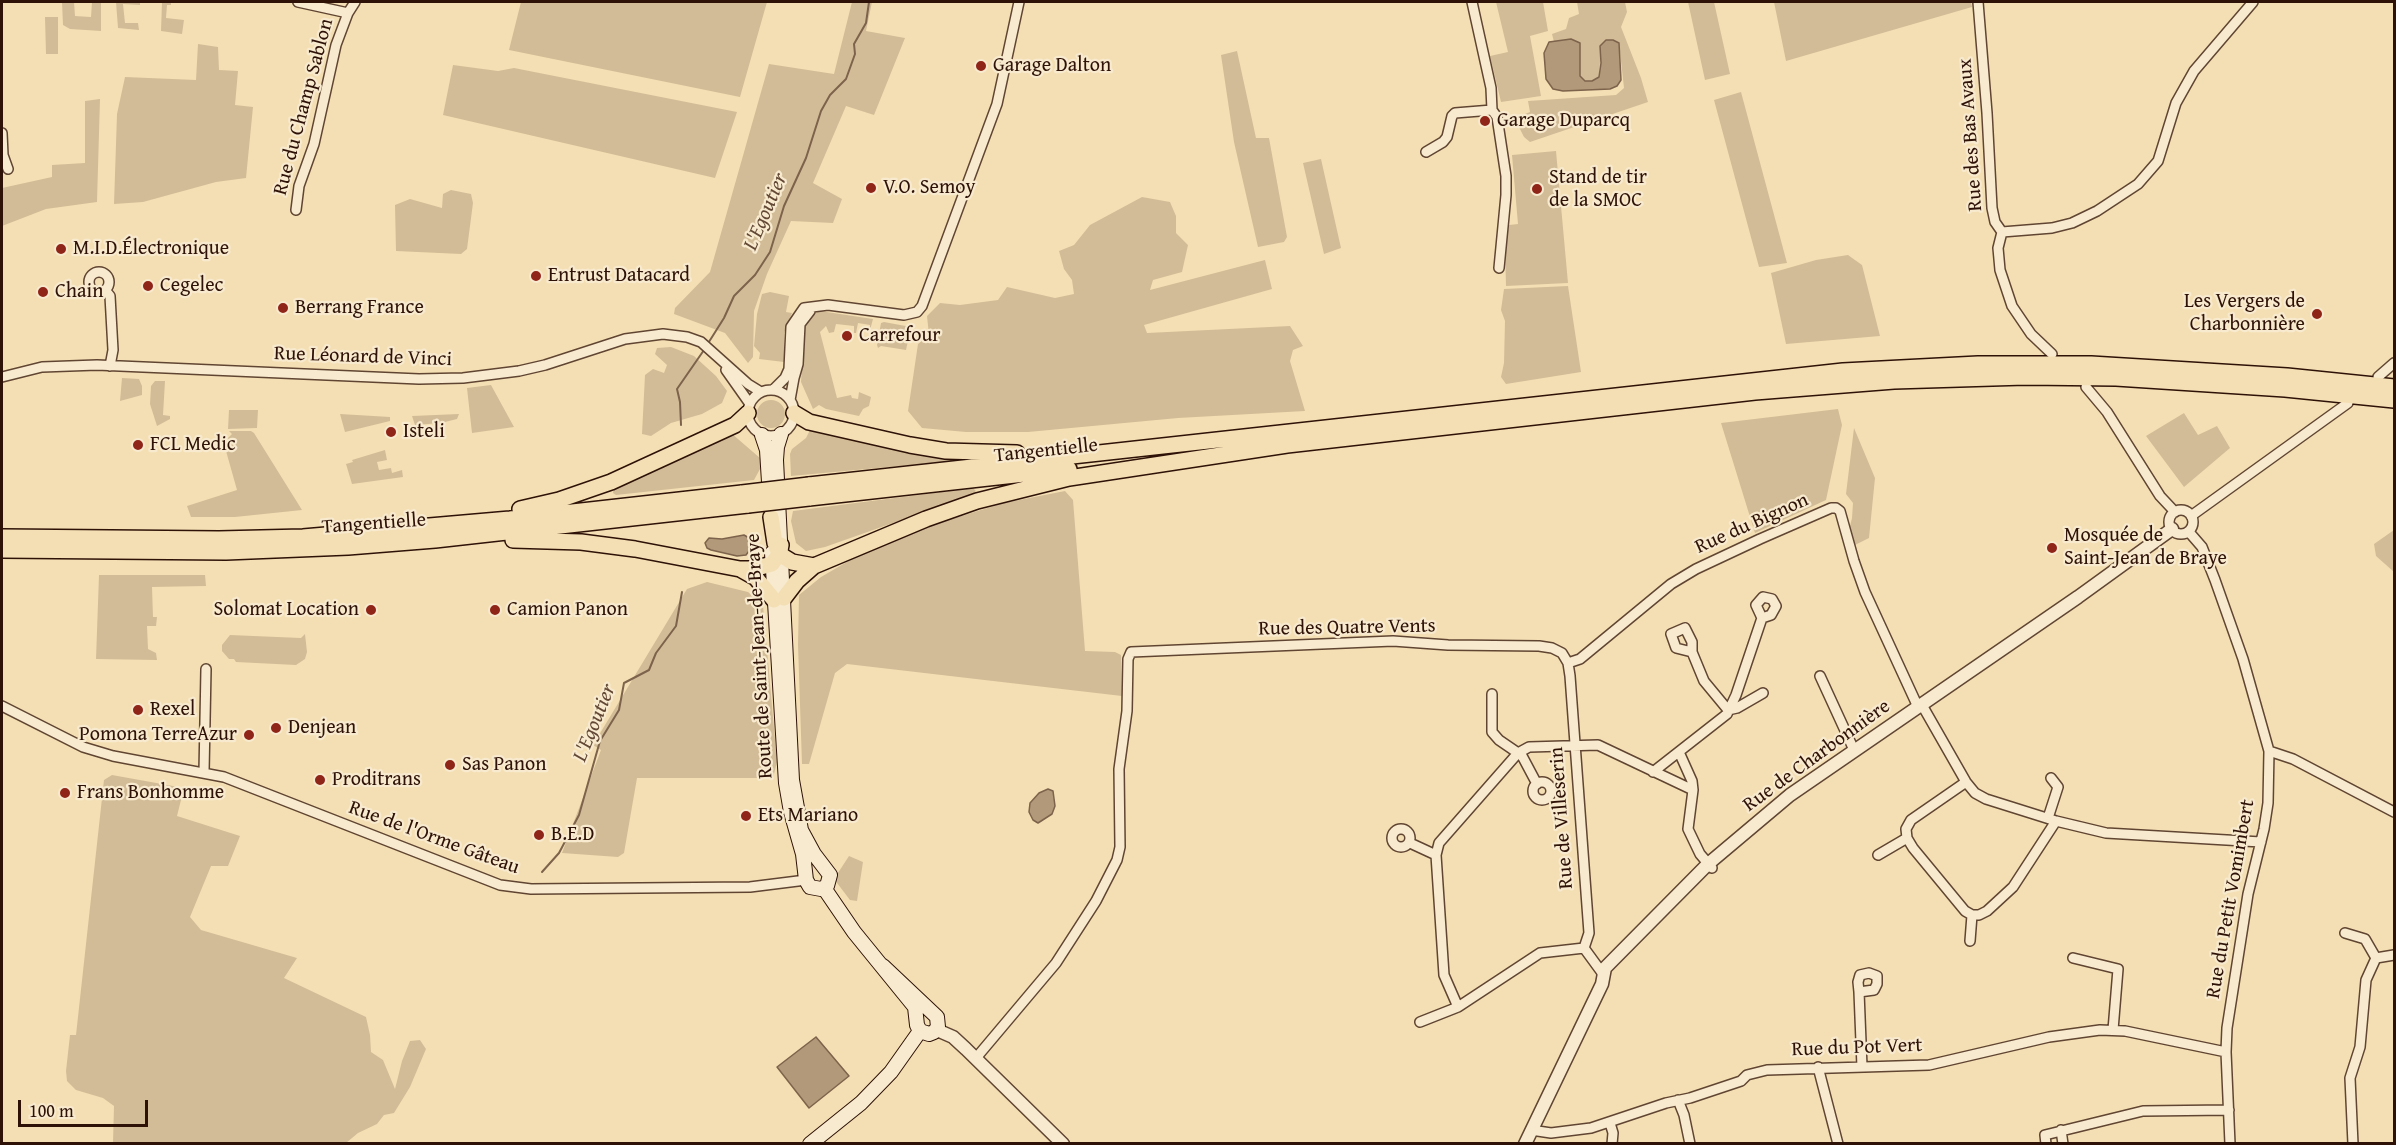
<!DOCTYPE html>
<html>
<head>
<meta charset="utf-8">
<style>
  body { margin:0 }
  #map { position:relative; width:2396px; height:1145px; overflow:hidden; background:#f4dfb4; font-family:"Gentium Book Plus",serif }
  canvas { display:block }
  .frame { position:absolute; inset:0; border:3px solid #2e1207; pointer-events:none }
  .scale { position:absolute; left:18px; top:1100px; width:130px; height:27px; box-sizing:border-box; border:3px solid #2e1207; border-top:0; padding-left:8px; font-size:18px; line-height:21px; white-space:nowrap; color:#2e1207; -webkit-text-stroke:4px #f8eace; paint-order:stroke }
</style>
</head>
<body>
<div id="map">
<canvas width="2396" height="1145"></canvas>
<div class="frame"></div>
<div class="scale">100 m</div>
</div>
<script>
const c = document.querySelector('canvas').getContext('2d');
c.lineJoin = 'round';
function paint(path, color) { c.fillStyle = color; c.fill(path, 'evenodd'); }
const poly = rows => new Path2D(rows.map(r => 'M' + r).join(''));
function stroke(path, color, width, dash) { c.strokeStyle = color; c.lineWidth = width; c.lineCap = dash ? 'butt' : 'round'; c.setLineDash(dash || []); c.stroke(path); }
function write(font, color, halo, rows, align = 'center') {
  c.font = font + ' "Gentium Book Plus",serif'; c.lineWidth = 4.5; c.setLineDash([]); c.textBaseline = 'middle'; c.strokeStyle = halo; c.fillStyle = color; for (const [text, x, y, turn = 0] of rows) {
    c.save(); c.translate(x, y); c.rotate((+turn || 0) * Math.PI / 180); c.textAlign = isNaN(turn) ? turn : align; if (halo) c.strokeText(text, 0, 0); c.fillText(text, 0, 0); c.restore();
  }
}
const green = poly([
  [62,2,74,2,75,16,91,17,92,2,101,2,101,31,70,29,63,25],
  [116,2,140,2,140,5,123,4,125,23,138,23,139,30,118,28],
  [162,2,171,2,171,5,167,5,166,18,184,20,182,34,161,31],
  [521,2,767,2,740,97,509,50],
  [852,2,872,2,866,31,905,38,874,115,846,106,813,183,842,199,833,223,791,221,767,274,754,311,753,357,748,363,725,333,674,314,675,308,710,272,769,64,834,74],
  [1496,2,1543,2,1548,31,1530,36,1541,96,1501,102,1490,56,1508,52],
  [1577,2,1625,2,1627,12,1621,27,1641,78,1648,102,1530,142,1524,137,1519,127,1520,116,1530,112,1528,101,1616,95,1624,88,1619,43,1601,46,1599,77,1592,81,1585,81,1580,76,1580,43,1571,39,1554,42,1552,34,1566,29,1569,18,1579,14],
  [1688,2,1714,2,1730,74,1705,80],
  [1774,2,1971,2,1972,7,1786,61],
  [45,17,58,17,58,54,46,54],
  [198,44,218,47,219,70,238,71,235,105,253,107,246,178,216,182,143,202,114,204,117,114,125,77,196,80],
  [1237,51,1256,138,1269,138,1287,237,1284,242,1258,247,1234,142,1221,55],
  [453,65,498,71,514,68,737,112,715,178,443,115],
  [1741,92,1787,263,1759,267,1714,100],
  [100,99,97,202,46,209,2,226,2,188,52,177,52,165,85,163,85,101],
  [1556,151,1568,283,1506,286,1505,245,1509,225,1518,224,1512,155],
  [1321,159,1341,248,1324,254,1303,163],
  [451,190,471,194,473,203,467,249,461,254,396,251,395,205,410,199,442,208,443,194],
  [1142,197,1170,202,1176,216,1176,233,1188,245,1182,272,1153,280,1150,290,1265,260,1272,289,1144,325,1147,333,1290,326,1303,346,1293,350,1290,361,1305,411,1178,418,1028,432,966,432,922,428,908,411,918,344,929,335,927,316,940,303,960,305,998,300,1007,287,1055,298,1074,294,1072,280,1064,269,1059,251,1074,245,1090,225],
  [1848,255,1862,265,1880,336,1786,344,1771,273,1816,260],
  [1568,286,1581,372,1506,384,1501,377,1504,363,1505,321,1501,310,1504,289],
  [770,292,789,296,786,312,792,313,784,333,784,362,759,359,760,353,754,346,757,314,762,294],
  [820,311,873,319,869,334,870,325,858,323,856,333,854,333,854,326,836,324,834,332,829,333,826,326,820,332,837,398,851,395,852,398,858,399,859,392,871,397,869,406,863,409,859,416,826,409,819,405,813,409,801,382,804,327,811,315],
  [884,322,911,327,906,350,881,346,878,348,877,345,881,323],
  [671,347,694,356,716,376,727,391,722,403,702,414,671,423,651,436,642,434,645,375,653,369,664,373,667,365,655,354,657,348],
  [122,378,139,379,142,386,142,395,120,401],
  [155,381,165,381,163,415,170,416,170,419,157,426,150,404,151,386],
  [491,385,514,427,472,433,467,388],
  '757 414a14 14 0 1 1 28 0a14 14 0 1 1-28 0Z',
  [1838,409,1842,425,1826,500,1755,533,1721,423],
  [229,410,258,410,257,428,228,429],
  [2184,413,2198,435,2217,426,2230,448,2184,487,2146,436],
  [340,414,390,417,390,421,345,432],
  [459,414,457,419,441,423,415,425,412,416],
  [811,428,976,459,791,476,790,454,792,449,806,438],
  [1854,428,1875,478,1869,538,1855,545,1849,530,1852,518,1853,503,1846,494],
  [229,431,251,431,254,433,302,510,235,517,191,517,187,506,237,490,226,451,231,449,228,438,232,434],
  [731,433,760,458,760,469,754,480,616,495,613,493,614,487],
  [385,450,387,460,377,462,379,470,391,468,392,473,402,470,403,477,352,484,346,464,353,462,352,460],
  [973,488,976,491,972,495,825,547,806,551,796,543,791,521,793,511],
  [1065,491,1073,500,1085,651,1115,652,1121,655,1122,696,847,664,835,673,809,764,802,764,798,645,799,595,821,577,852,559,935,524,1004,503],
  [2394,530,2394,572,2376,556,2374,544],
  [99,575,205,575,206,586,152,587,153,617,157,617,156,626,147,626,148,649,156,653,157,660,96,659],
  [707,582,748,592,763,605,777,762,773,778,637,778,624,853,618,857,562,853,601,750,593,745,687,589],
  [305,634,307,652,305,659,296,665,236,662,234,659,229,659,222,651,222,645,230,635,301,638],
  [112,775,184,788,177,816,240,836,228,866,211,866,190,917,201,930,297,958,284,978,366,1017,370,1035,371,1052,383,1060,395,1089,402,1061,410,1041,420,1040,426,1049,410,1087,394,1113,384,1115,377,1124,358,1133,346,1143,113,1143,114,1106,103,1098,76,1090,67,1081,66,1071,70,1035,76,1035,104,780],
  [849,856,863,862,857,901,850,900,834,879]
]);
const water = poly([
  [1571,39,1580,43,1580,76,1585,81,1592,81,1599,77,1601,63,1600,46,1606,40,1613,40,1619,43,1621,80,1617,86,1610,89,1563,91,1553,89,1546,79,1544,53,1549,42,1571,39],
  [744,535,749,538,752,547,746,555,737,556,711,550,707,548,705,543,709,538,722,539,744,535],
  [1048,789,1053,791,1055,806,1052,814,1038,823,1033,820,1029,812,1030,803,1039,793,1048,789],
  [816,1037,849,1076,809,1108,777,1067,816,1037]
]);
const stream = poly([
  [707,345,724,318,734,296,755,275,770,252,784,206,806,158,821,111,830,95,846,79,855,54,854,44,866,23,869,2],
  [681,425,680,402,677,389,704,350],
  [542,872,559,853,579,815,600,741,619,710,624,683,649,670,656,653,676,626,682,592]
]);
const minor = poly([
  [298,2,348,13,355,2],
  [1472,2,1491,88,1492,110,1497,117,1506,176,1506,195,1499,268],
  [1978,2,1987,113,1992,208,1995,222,2002,232],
  [2,133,3,155,8,169],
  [1426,152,1443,142,1447,137,1452,116,1455,113,1492,110],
  [296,210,299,186,314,144,336,45,348,13],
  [2002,232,2052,228,2072,223,2097,211,2138,184,2158,161,2176,103,2194,71,2253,2],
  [2002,232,1998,248,2000,270,2012,306,2031,334,2052,354],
  '89 282a10 10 0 1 1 20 0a10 10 0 1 1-20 0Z',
  [105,290,110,296,113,350,110,366],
  [726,370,750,404],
  [2,377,42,367,97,365,419,379,463,378,519,371,545,365,625,339,663,334,687,337,701,342,748,384,761,392],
  [2378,377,2394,363],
  [2086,387,2107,412,2160,496,2175,512],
  '748 413a23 23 0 1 1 46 0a23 23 0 1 1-46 0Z',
  [773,390,785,378,789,369,791,327,804,308,828,305,904,315,917,312,922,306,997,104,1019,2],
  [790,400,794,378,798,364,800,324,810,311],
  '2169 522a12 12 0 1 1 24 0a12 12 0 1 1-24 0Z',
  [2191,516,2348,403],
  [2189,532,2202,547,2215,580,2243,659,2269,751,2268,803,2264,829,2248,894,2227,1028,2226,1052,2230,1144],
  [1692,652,1676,648,1671,634,1685,628,1692,642,1692,652,1704,681,1728,710,1737,708,1763,693],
  [1568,663,1580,659,1671,584,1696,569,1760,539,1831,508,1836,508,1840,511,1854,561,1865,592,1918,707],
  [1820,676,1854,750],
  [1492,694,1492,732,1499,740,1518,753],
  [1922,705,1966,782,1975,793,1986,799,2056,821,2106,833,2261,842],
  [2,706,83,747,113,756,224,777,500,885,531,889,750,887,806,880],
  [2269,751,2293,759,2394,812],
  [1520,752,1537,784],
  [1679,752,1692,781,1693,790],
  [204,772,206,669],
  [1653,772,1727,714,1736,695,1762,618,1771,615,1776,606,1772,599,1763,597,1756,605,1762,618],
  [1966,782,1911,820,1906,829,1907,838,1913,848,1965,911,1972,915,1979,915,1987,911,2013,887,2056,821],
  '1533 791a9 9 0 1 1 18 0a9 9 0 1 1-18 0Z',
  [2048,818,2058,787,2051,778],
  '1392 838a9 9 0 1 1 18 0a9 9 0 1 1-18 0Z',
  [1410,843,1436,855],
  [1878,855,1907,838],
  [2345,933,2365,939,2376,958],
  [1970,941,1972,915],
  [1584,948,1540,953,1458,1007,1444,975,1436,855,1439,843,1518,753,1529,747,1598,745,1693,790,1688,829,1700,854,1712,868],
  [1584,948,1603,974],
  [2073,958,2118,969,2113,1030],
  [1859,992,1858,982,1860,975,1869,973,1877,976,1877,984,1874,990,1859,992,1862,1067],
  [1420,1022,1458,1007],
  [976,1058,1056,963,1096,901,1117,860,1120,847,1119,769,1127,711,1128,659,1131,652,1393,641,1448,645,1539,646,1552,648,1562,653,1568,663,1570,676,1589,933,1584,948],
  [1818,1067,1838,1144],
  [1678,1100,1684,1115,1690,1144],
  [1610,1123,1613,1133,1612,1144],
  [1531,1130,1551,1133,1591,1128,1666,1103,1690,1098,1741,1081,1747,1075,1767,1070,1929,1065,2049,1037,2100,1030,2125,1031,2226,1052],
  [2061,1130,2063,1144],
  [2046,1144,2045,1135,2143,1111,2229,1110],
  [2353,1144,2350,1078,2360,1047,2366,980,2376,958,2394,955]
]);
const tertiary = poly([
  [937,1030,953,1037,966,1049,1063,1144],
  [1525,1144,1602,984,1605,968,1708,864,1790,795,2078,597,2172,529]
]);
const secondary = poly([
  [762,435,767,450,770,498],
  [772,553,786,783,791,812,803,854,806,880,810,887,821,889,827,886,830,875,814,854,801,830,792,780,776,460,777,447,781,434],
  [824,888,854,932,915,1007,917,1025,920,1031,929,1034,934,1032,938,1027,937,1017,883,966],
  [810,1144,861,1103,891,1072,920,1031]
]);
const trunk = poly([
  [794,413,809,422,910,445,946,451,1017,453],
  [809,485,1843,371,1978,364,2091,364,2287,376,2394,387],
  [809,498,1069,469],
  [520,509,559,500,611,482,735,425,748,413],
  [771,517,775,543,779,554,792,562,814,566],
  [2,537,219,539,303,537,510,519,742,493],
  [513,540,581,542,635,549,740,569,756,578,774,600],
  [2,550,226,552,348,547,435,540,748,505],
  [740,569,753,569,772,564,779,554,781,545],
  [784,598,797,581,814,566,926,519,977,501,1069,478,1287,445,1755,392,1894,381,2025,377,2116,378,2285,389,2394,400]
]);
const trunkBridge = poly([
  [742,493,809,485],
  [748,505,809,498]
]);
const markers = [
  [981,66,6,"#8f2418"],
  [1485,121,6,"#8f2418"],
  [871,188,6,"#8f2418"],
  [1537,189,6,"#8f2418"],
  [61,249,6,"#8f2418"],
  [536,276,6,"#8f2418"],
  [148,286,6,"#8f2418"],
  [43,292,6,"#8f2418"],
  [283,308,6,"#8f2418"],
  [2317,314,6,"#8f2418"],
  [847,336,6,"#8f2418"],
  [391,432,6,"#8f2418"],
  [138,445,6,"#8f2418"],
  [2052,548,6,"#8f2418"],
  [371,610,6,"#8f2418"],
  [495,610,6,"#8f2418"],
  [138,710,6,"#8f2418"],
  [276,728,6,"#8f2418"],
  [249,735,6,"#8f2418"],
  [450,765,6,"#8f2418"],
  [320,780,6,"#8f2418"],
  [65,793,6,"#8f2418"],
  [746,816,6,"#8f2418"],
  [539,835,6,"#8f2418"]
];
const poiNames = [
  ["Garage Dalton",993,66],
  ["Garage Duparcq",1497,121],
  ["Stand de tir",1549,178],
  ["de la SMOC",1549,201],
  ["V.O. Semoy",883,188],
  ["M.I.D.Électronique",73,249],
  ["Entrust Datacard",548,276],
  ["Cegelec",160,286],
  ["Chain",55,292],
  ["Les Vergers de",2305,302,"right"],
  ["Charbonnière",2305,325,"right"],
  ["Berrang France",295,308],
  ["Carrefour",859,336],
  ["Isteli",403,432],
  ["FCL Medic",150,445],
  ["Mosquée de",2064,536],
  ["Saint-Jean de Braye",2064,559],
  ["Solomat Location",359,610,"right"],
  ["Camion Panon",507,610],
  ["Rexel",150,710],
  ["Denjean",288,728],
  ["Pomona TerreAzur",237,735,"right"],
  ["Sas Panon",462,765],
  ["Proditrans",332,780],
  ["Frans Bonhomme",77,793],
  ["Ets Mariano",758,816],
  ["B.E.D",551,835]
];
const streetNames = [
  ["Rue du Champ Sablon",304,107,-75],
  ["Rue des Bas Avaux",1971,135,-94],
  ["Rue Léonard de Vinci",363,357,2],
  ["Tangentielle",1046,451,-6],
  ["Tangentielle",374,524,-4],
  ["Rue du Bignon",1752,524,-24],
  ["Rue des Quatre Vents",1347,628,-1],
  ["Route de Saint-Jean-de-Braye",760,656,-93],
  ["Rue de Charbonnière",1817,756,-36],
  ["Rue de Villeserin",1562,818,-94],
  ["Rue de l'Orme Gâteau",434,838,20],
  ["Rue du Petit Vomimbert",2231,899,-80],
  ["Rue du Pot Vert",1857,1048,-2]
];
const waterNames = [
  ["L'Egoutier",766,212,-67],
  ["L'Egoutier",595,723,-68]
];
paint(green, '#d2bc97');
paint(water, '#b19979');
stroke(water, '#7d634b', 1.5);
stroke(stream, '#7d634b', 2);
stroke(minor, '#604532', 12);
stroke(tertiary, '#604532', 15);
stroke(secondary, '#2e1207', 16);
stroke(trunk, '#2e1207', 18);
stroke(minor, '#f8eace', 9);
stroke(tertiary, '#f8eace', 12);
stroke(secondary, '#f8eace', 14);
stroke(trunk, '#f4dfb4', 15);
stroke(trunkBridge, '#2e1207', 18, []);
stroke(trunkBridge, '#f4dfb4', 15);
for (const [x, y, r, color] of markers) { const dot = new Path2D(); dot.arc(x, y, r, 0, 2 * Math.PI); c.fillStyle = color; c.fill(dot); stroke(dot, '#f8eace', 2); }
write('20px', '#2e1207', '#f8eace', poiNames, 'left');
write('20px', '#2e1207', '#f8eace', streetNames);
write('italic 21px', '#624835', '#f8eace', waterNames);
</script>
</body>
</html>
